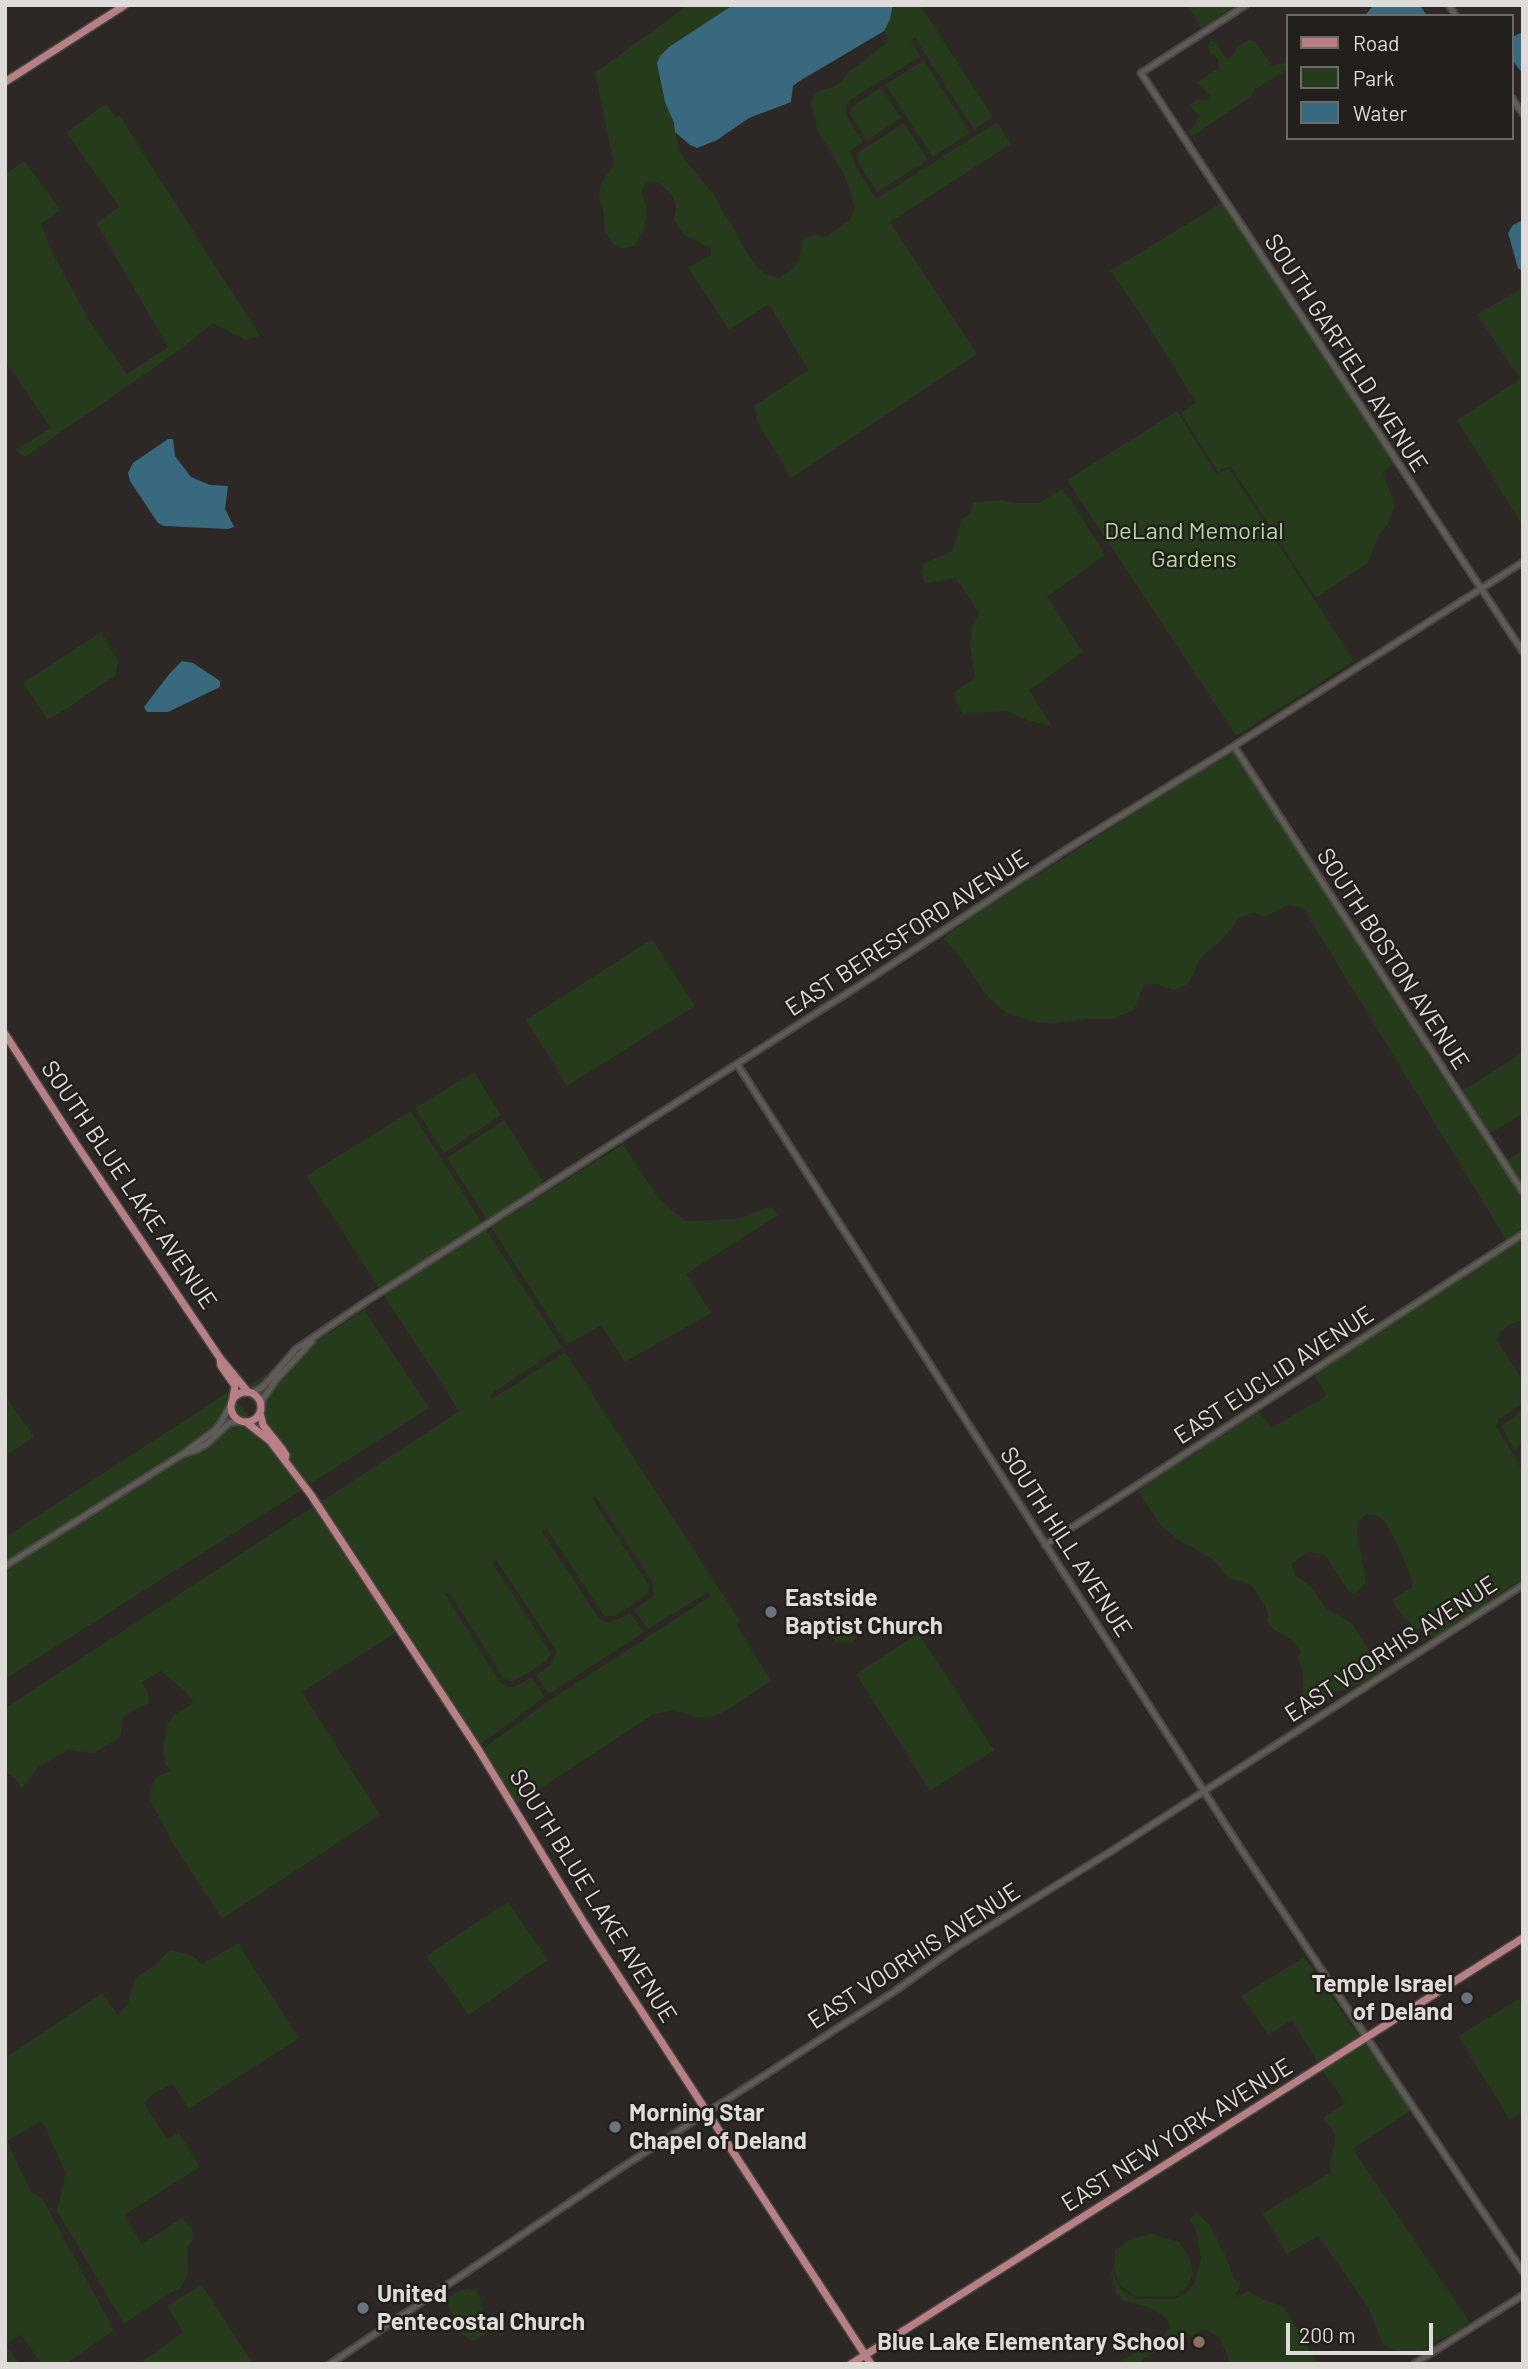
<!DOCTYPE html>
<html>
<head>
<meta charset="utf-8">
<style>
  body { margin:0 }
  #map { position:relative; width:1528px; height:2369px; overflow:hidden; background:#2d2825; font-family:Barlow,sans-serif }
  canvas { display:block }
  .frame { position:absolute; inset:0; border:7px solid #dedbd9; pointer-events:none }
  .legend { position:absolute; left:1286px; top:14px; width:228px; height:126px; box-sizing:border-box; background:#231f1c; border:2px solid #6e6a68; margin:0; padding:9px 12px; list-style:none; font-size:21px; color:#dedbd9 }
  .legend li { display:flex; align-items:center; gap:14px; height:35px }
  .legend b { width:35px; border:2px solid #6e6a68 }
  .scale { position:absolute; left:1286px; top:2323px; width:147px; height:32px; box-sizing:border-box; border:4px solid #dedbd9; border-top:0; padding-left:9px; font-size:21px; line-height:24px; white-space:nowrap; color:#dedbd9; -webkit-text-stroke:5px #231f1c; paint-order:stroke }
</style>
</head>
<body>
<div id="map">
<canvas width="1528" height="2369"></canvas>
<div class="frame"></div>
<ul class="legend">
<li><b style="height:9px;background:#b87f87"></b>Road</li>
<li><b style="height:19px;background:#253b1b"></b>Park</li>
<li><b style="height:19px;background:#39697e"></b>Water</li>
</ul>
<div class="scale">200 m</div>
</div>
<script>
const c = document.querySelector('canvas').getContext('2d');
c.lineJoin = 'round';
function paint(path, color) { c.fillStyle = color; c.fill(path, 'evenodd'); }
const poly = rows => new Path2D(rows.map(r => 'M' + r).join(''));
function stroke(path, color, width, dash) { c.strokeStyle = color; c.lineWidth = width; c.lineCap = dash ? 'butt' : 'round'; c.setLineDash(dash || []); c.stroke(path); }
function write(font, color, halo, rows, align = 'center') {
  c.font = font + ' Barlow,sans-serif'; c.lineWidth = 5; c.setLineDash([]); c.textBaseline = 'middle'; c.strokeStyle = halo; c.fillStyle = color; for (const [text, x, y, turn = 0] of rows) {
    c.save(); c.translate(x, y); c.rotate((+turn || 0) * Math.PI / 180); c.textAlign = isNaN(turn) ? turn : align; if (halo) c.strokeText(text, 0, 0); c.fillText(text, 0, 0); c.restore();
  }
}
const green = poly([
  [688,5,733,5,676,43,657,63,675,127,679,152,713,194,750,258,764,274,779,278,791,271,799,260,802,240,812,235,826,237,850,220,854,209,852,195,843,172,818,132,811,102,816,92,833,87,841,82,850,71,889,41,884,31,890,19,893,5,920,5,993,117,974,130,915,38,911,41,921,56,850,100,846,106,846,115,863,142,850,151,855,165,876,199,997,122,1011,144,890,222,977,354,791,478,755,418,757,414,754,406,808,370,769,304,729,330,688,267,711,255,711,248,683,234,674,220,676,205,671,194,659,183,647,182,641,191,646,204,646,218,644,229,635,246,623,248,613,244,605,232,603,210,599,200,601,183,614,165,595,73],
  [1187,5,1237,5,1201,28],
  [1249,40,1254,41,1258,45,1271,65,1287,62,1288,69,1254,90,1250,97,1192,137,1187,132,1194,127,1199,116,1190,105,1197,99,1209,100,1211,97,1197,82,1219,68,1218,59,1209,51,1208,45,1210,41,1215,41,1226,58,1232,57,1239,46],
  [924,60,970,133,933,157,885,85],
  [881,87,901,118,867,140,850,114,851,109,854,105],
  [106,104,115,117,119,115,260,336,246,340,213,323,178,351,25,457,15,450,51,428,5,362,5,174,25,161,60,210,41,224,53,254,90,322,127,374,168,347,96,223,119,207,66,132],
  [904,123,928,160,877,192,859,164,857,153],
  [1223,202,1394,464,1383,472,1395,507,1388,524,1379,534,1368,563,1316,598,1231,467,1228,466,1218,472,1181,413,1196,402,1142,316,1110,271],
  [1523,288,1523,526,1457,420,1520,379,1477,314],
  [1177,411,1217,475,1229,468,1354,661,1236,736,1067,480],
  [1062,489,1071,500,1105,555,1047,597,1083,652,1029,690,1052,726,1027,720,1006,711,962,714,953,694,975,677,970,646,972,625,979,614,956,578,925,583,921,572,923,564,952,551,962,520,970,513,973,502,1001,500,1016,503,1038,503],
  [101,632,118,661,116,675,63,711,47,719,23,683],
  [1233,750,1454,1095,1456,1094,1497,1161,1500,1161,1523,1196,1523,1231,1507,1241,1303,908,1288,905,1265,917,1254,913,1240,917,1221,940,1200,959,1188,985,1173,990,1157,984,1144,985,1134,1010,1113,1019,1088,1019,1053,1023,1035,1022,1008,1014,987,996,954,949,943,938,976,914],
  [652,939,695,1006,567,1086,526,1020],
  [1523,1052,1523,1113,1489,1134,1461,1092],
  [474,1072,501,1115,444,1153,415,1108],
  [411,1111,482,1223,380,1289,306,1176],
  [504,1120,544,1183,487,1220,447,1158],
  [623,1144,659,1199,685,1221,736,1219,771,1207,778,1215,686,1274,711,1313,625,1362,601,1325,567,1345,491,1227],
  [1523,1150,1523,1187,1506,1161],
  [485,1228,562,1347,489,1395,492,1399,565,1352,740,1621,736,1624,771,1681,726,1711,711,1717,699,1718,672,1710,652,1715,515,1805,481,1750,550,1700,711,1596,708,1592,648,1629,634,1610,653,1596,653,1582,595,1495,592,1498,649,1585,648,1593,629,1607,614,1616,604,1616,546,1528,542,1531,600,1620,609,1623,630,1613,644,1632,549,1694,536,1675,550,1665,557,1652,496,1560,492,1563,551,1653,546,1661,531,1671,513,1682,504,1679,449,1592,445,1594,500,1682,507,1687,514,1687,532,1677,545,1697,478,1746,319,1503,459,1411,383,1294],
  [1523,1238,1523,1319,1509,1325,1500,1332,1497,1340,1523,1381,1523,1403,1499,1419,1496,1426,1523,1471,1523,1578,1435,1638,1411,1625,1394,1605,1393,1599,1412,1587,1412,1580,1400,1550,1385,1522,1376,1515,1366,1514,1359,1521,1357,1530,1366,1583,1354,1594,1348,1591,1325,1555,1308,1552,1291,1564,1296,1576,1310,1586,1326,1608,1352,1624,1382,1670,1371,1679,1346,1690,1321,1693,1303,1699,1303,1673,1298,1658,1300,1651,1292,1640,1274,1630,1266,1620,1268,1618,1267,1610,1256,1590,1250,1584,1227,1577,1213,1559,1180,1541,1161,1526,1137,1489,1259,1411,1271,1428,1326,1396,1314,1374],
  [364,1310,429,1408,307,1486,244,1389],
  [230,1391,303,1489,5,1679,5,1537],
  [5,1395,34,1437,5,1456],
  [1523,1410,1523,1441,1515,1450,1501,1426],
  [314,1506,397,1632,302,1692,380,1815,222,1919,173,1844,149,1798,155,1778,172,1770,166,1766,163,1749,167,1725,175,1714,194,1703,187,1693,161,1671,142,1682,148,1693,149,1703,123,1716,120,1738,93,1753,67,1750,36,1769,22,1789,15,1778,5,1772,5,1708],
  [847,1619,860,1631,853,1642,835,1642,831,1635,834,1624,835,1621],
  [918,1633,994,1750,930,1791,856,1674],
  [508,1902,548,1960,469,2015,426,1956],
  [238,1943,299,2038,189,2109,172,2084,156,2092,144,2103,167,2139,179,2133,200,2167,124,2215,142,2244,182,2218,192,2229,193,2241,187,2247,188,2274,185,2280,179,2290,172,2292,124,2324,57,2211,66,2173,42,2121,7,2141,31,2192,42,2198,114,2330,66,2364,42,2364,21,2335,5,2344,20,2364,5,2364,5,2058,102,1993,118,2015,128,2003,135,1978,155,1965,170,1950,191,1955,203,1964],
  [1304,1957,1361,2039,1319,2065,1292,2020,1268,2035,1241,1996],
  [1519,1999,1523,2007,1523,2112,1510,2120,1458,2036],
  [1364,2043,1411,2110,1353,2149,1469,2321,1457,2332,1436,2341,1419,2353,1406,2354,1383,2345,1368,2307,1318,2236,1287,2254,1262,2214,1331,2172,1330,2162,1335,2141,1334,2134,1323,2118,1345,2103,1322,2070],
  [1196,2212,1211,2227,1229,2263,1233,2278,1240,2284,1239,2290,1235,2293,1238,2297,1248,2291,1264,2300,1284,2307,1318,2364,1231,2364,1219,2337,1205,2329,1144,2358,1139,2364,1115,2364,1163,2336,1171,2327,1165,2317,1153,2309,1122,2300,1116,2293,1111,2273,1112,2267,1118,2287,1136,2299,1175,2299,1188,2291,1195,2282,1201,2259,1196,2229,1190,2219],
  [1151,2234,1179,2242,1190,2259,1193,2274,1187,2286,1175,2296,1136,2297,1120,2285,1114,2270,1115,2251,1130,2239],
  [202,2285,253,2364,143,2364,142,2362,183,2332,167,2306],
  [468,2289,475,2291,480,2296,482,2310,489,2323,487,2333,476,2340,470,2340,461,2333,448,2306,448,2300,454,2292]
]);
const water = poly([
  [733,5,893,5,890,19,884,31,798,82,793,86,791,102,749,118,717,140,697,148,690,145,675,132,674,123,665,102,657,63,660,56,669,47],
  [1373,5,1420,5,1427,16,1365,16],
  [1523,32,1523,74,1512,60,1512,37],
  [1523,220,1523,271,1522,271,1518,268,1508,233,1513,225],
  [168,439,173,439,175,456,191,477,210,485,228,486,225,509,234,527,228,529,164,526,158,523,130,481,128,473,133,463],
  [182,661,193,663,220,681,220,687,168,712,147,712,144,707,170,673]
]);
const minor = poly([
  [1246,5,1141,73,1523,652],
  [1449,5,1456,16],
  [1512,98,1523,114],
  [1234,746,1523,1192],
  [737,1064,1243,1852,1523,2272],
  [251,1393,263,1387,296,1349,367,1301,874,976,1070,847,1234,746,1523,562],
  [261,1408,263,1399,276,1380,312,1341],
  [183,1454,196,1450,208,1443,229,1423,241,1421],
  [1045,1545,1523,1234],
  [5,1566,183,1454,215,1430,222,1421,231,1404],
  [330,2364,621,2168,895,1991,955,1948,1110,1852,1523,1585],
  [1414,2364,1523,2295]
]);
const major = poly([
  [5,82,125,5],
  [5,1034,76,1144,220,1358,248,1392],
  [220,1358,221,1366,235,1386,233,1398],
  '231 1407a15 15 0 1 1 30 0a15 15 0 1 1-30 0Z',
  [260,1413,263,1425,282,1449,286,1455,285,1459],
  [246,1422,270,1441,311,1495,478,1749,586,1926,871,2364],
  [851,2364,1523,1938]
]);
const markers = [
  [771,1612,7,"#6b7280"],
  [1467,1998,7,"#6b7280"],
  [615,2127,7,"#6b7280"],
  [363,2308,7,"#6b7280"],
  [1199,2342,7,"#8d6e63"]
];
const streetNames = [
  ["SOUTH GARFIELD AVENUE",1346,353,57],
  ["EAST BERESFORD AVENUE",907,933,-33],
  ["SOUTH BOSTON AVENUE",1393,959,57],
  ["SOUTH BLUE LAKE AVENUE",129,1185,56],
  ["EAST EUCLID AVENUE",1274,1375,-33],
  ["SOUTH HILL AVENUE",1066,1542,57],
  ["EAST VOORHIS AVENUE",1391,1649,-33],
  ["SOUTH BLUE LAKE AVENUE",593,1896,58],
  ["EAST VOORHIS AVENUE",914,1956,-33],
  ["EAST NEW YORK AVENUE",1177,2135,-32]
];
const parkNames = [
  ["DeLand Memorial",1194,531],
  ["Gardens",1194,559]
];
const poiNames = [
  ["Eastside",785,1598],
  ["Baptist Church",785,1626],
  ["Temple Israel",1453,1984,"right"],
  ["of Deland",1453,2012,"right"],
  ["Morning Star",629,2113],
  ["Chapel of Deland",629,2141],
  ["United",377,2294],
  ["Pentecostal Church",377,2322],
  ["Blue Lake Elementary School",1185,2342,"right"]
];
paint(green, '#253b1b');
paint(water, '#39697e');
stroke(minor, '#494643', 9);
stroke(major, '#494643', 10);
stroke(minor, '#5f5b57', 5);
stroke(major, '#b87f87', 7);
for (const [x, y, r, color] of markers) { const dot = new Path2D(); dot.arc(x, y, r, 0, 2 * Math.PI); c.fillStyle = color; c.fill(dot); stroke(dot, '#231f1c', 2.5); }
write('24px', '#dedbd9', '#231f1c', streetNames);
write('24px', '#b2dba0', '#231f1c', parkNames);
write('bold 24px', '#dedbd9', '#231f1c', poiNames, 'left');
</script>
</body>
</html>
